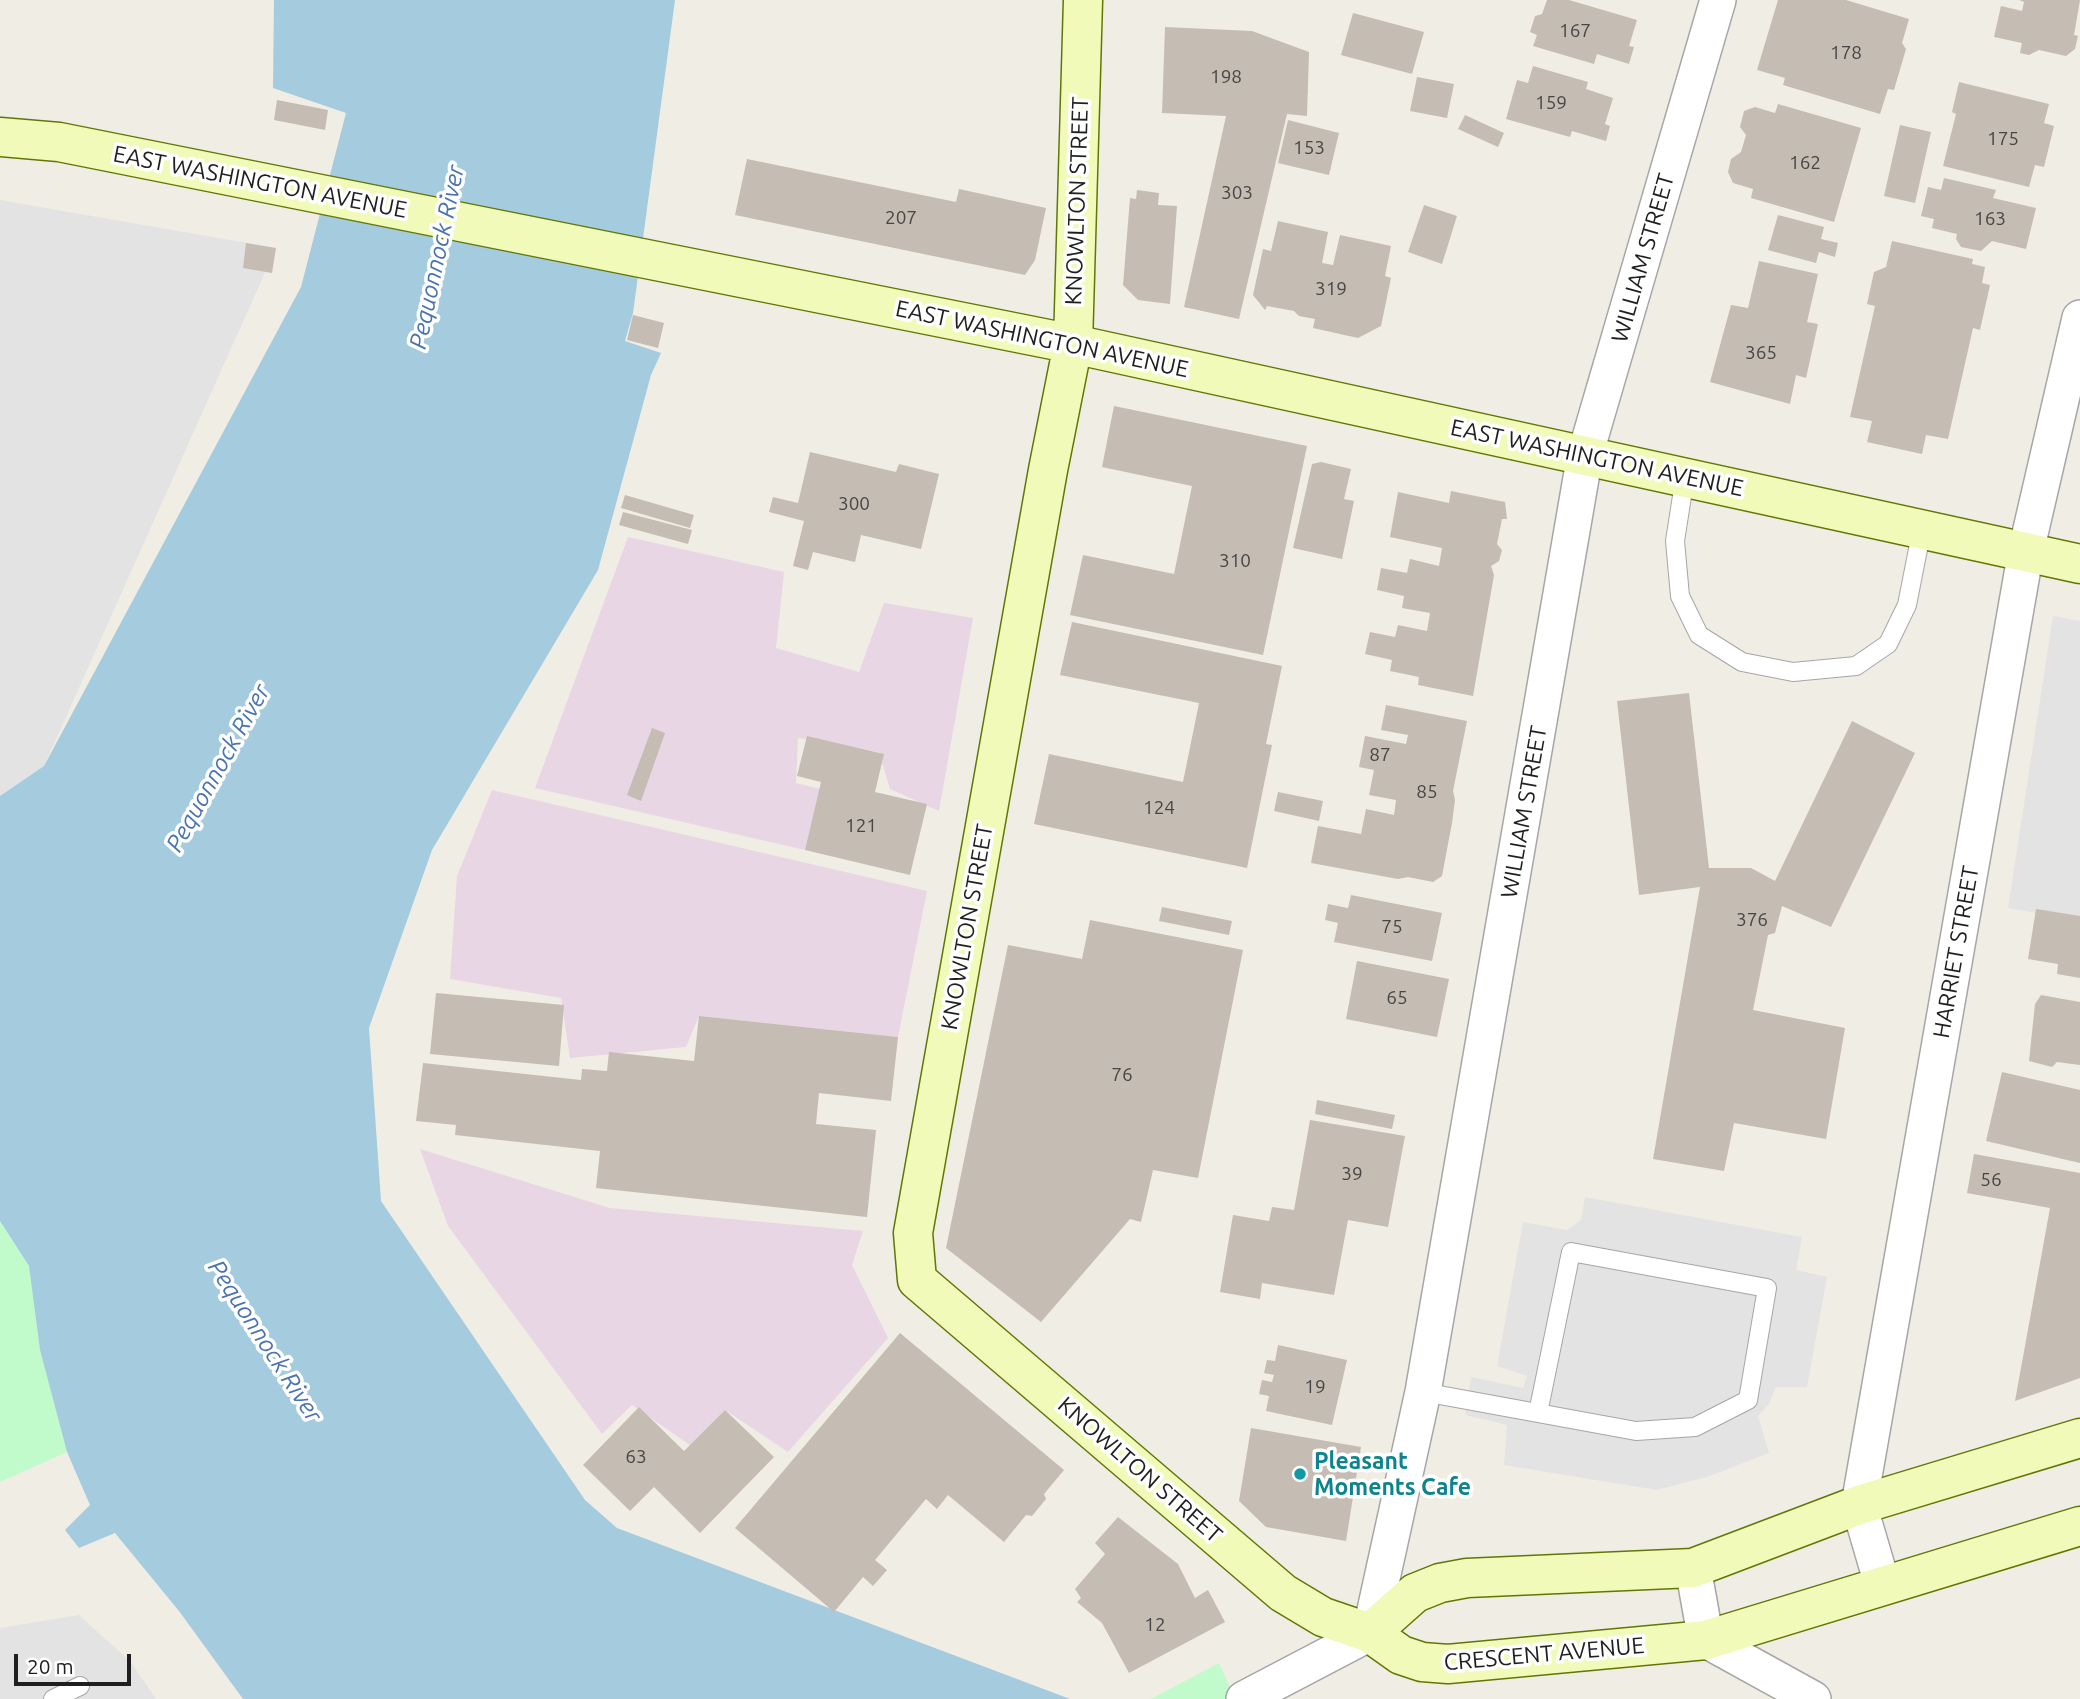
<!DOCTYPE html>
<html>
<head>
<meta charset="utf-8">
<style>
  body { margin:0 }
  #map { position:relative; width:2080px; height:1699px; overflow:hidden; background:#f0ede5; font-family:Ubuntu,sans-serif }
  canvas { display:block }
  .scale { position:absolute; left:14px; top:1654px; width:117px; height:32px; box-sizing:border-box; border:4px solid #1f1f1f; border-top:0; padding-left:9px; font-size:21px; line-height:24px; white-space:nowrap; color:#1f1f1f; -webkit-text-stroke:5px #fff; paint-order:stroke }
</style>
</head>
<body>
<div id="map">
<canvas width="2080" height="1699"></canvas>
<div class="scale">20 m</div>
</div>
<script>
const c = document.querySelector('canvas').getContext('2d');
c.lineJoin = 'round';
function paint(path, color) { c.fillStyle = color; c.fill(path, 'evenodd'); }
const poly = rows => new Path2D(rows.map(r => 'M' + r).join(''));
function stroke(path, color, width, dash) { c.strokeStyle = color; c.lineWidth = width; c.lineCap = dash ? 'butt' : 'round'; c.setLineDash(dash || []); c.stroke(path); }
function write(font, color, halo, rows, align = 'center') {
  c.font = font + ' Ubuntu,sans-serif'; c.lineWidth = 7; c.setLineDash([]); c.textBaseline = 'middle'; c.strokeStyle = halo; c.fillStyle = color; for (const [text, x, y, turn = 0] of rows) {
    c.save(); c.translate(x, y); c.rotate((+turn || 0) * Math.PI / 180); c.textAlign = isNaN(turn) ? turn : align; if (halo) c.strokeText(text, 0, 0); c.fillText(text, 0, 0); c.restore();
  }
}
const industrial = poly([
  [628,537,784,572,776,648,859,672,884,603,973,618,939,811,890,789,879,752,798,738,796,783,820,789,805,850,535,788],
  [492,790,927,891,898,1037,699,1016,686,1047,570,1058,561,998,450,979,457,876],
  [420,1149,610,1208,863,1231,852,1265,888,1338,788,1452,725,1410,690,1445,632,1405,602,1434,448,1226]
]);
const park = poly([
  [0,1221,29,1266,40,1350,67,1452,0,1482],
  [1219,1663,1235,1699,1151,1699]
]);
const parking = poly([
  [0,200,276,248,44,766,0,796],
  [2053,616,2080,621,2080,921,2008,908],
  [1585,1197,1802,1237,1796,1270,1827,1277,1807,1387,1776,1387,1769,1404,1758,1416,1769,1453,1710,1476,1657,1490,1504,1465,1507,1425,1465,1415,1471,1377,1523,1388,1527,1376,1497,1366,1523,1222,1567,1230,1581,1220],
  [79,1615,130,1661,156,1699,0,1699,0,1628]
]);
const water = poly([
  [274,0,675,0,633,313,625,341,661,353,651,375,598,570,432,850,369,1028,381,1201,585,1500,617,1528,1070,1699,243,1699,179,1611,115,1533,79,1548,65,1530,90,1505,67,1452,40,1350,29,1266,0,1221,0,796,44,766,301,287,346,113,273,88]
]);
const building = poly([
  [1547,0,1569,0,1637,20,1629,46,1634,47,1629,64,1597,54,1594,64,1533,46,1537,35,1530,32,1535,16,1542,14],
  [1778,0,1846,0,1909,19,1902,43,1906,49,1894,90,1888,89,1880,114,1783,85,1785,78,1757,70],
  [2019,0,2080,0,2074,35,2078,36,2075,49,2066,56,2039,50,2029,55,2020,53,2022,43,1994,37,2001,6,2022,11,2024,2],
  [1353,13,1424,32,1412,74,1341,55],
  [1165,27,1252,31,1309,52,1307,116,1287,114,1239,319,1184,307,1226,116,1162,113],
  [1533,66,1588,82,1586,89,1613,98,1605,124,1610,126,1606,141,1572,131,1570,137,1506,119,1517,80,1528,83],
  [1417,77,1454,84,1447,118,1410,111],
  [1959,82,2049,104,2044,123,2054,126,2044,167,2035,165,2029,187,1943,166,1956,114,1952,112],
  [277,100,328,110,325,130,274,120],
  [1778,104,1861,128,1834,222,1751,198,1753,189,1733,183,1728,172,1731,159,1741,152,1746,135,1740,127,1744,111,1755,107,1775,113],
  [1465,115,1504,133,1498,147,1458,129],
  [1288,120,1339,133,1329,175,1278,163],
  [1900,125,1931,132,1915,203,1884,196],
  [747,159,956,202,959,189,1046,208,1035,260,1025,275,735,215],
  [1944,178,1996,190,1993,198,2036,208,2026,249,1992,241,1981,251,1961,247,1956,239,1957,234,1932,228,1934,219,1921,216,1928,187,1941,190],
  [1137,190,1159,193,1158,205,1177,206,1170,304,1138,300,1123,285,1130,198,1136,199],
  [1424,205,1457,216,1442,264,1408,252],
  [1778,215,1824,227,1821,239,1838,243,1835,257,1819,252,1816,263,1768,250],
  [1278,221,1328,232,1322,263,1333,265,1340,235,1391,246,1385,276,1391,278,1381,326,1358,338,1313,328,1315,319,1299,316,1294,311,1267,306,1265,310,1253,295,1263,249,1271,251],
  [1892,241,1973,259,1972,264,1985,267,1982,283,1990,285,1980,330,1973,328,1948,439,1926,435,1922,454,1867,442,1872,421,1850,417,1875,306,1867,304,1874,272,1886,267],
  [246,243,276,248,272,273,243,268],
  [1759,261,1818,274,1807,322,1818,324,1806,378,1796,375,1790,404,1710,382,1731,305,1748,308],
  [633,315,664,323,658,348,627,340],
  [1114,406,1307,446,1263,655,1070,615,1083,555,1174,574,1192,486,1102,467],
  [810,452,896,472,899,464,939,474,921,549,861,535,855,562,813,552,808,570,793,566,804,521,769,512,773,497,798,503],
  [1321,462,1351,469,1344,499,1354,501,1342,559,1293,548,1312,464],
  [1451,491,1505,502,1507,519,1502,519,1497,544,1502,550,1499,561,1491,566,1494,575,1473,696,1418,685,1419,677,1390,671,1392,660,1365,654,1370,632,1395,637,1398,625,1427,631,1430,613,1402,608,1404,596,1377,590,1381,568,1407,573,1410,559,1439,566,1442,548,1390,537,1398,492,1449,503],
  [625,495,694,515,690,528,621,508],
  [623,512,692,530,688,544,619,525],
  [1072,622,1282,666,1266,744,1272,745,1247,868,1034,824,1049,754,1183,782,1199,703,1060,675],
  [1689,693,1709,868,1751,868,1775,881,1852,721,1915,753,1831,927,1782,906,1775,933,1768,935,1753,1010,1845,1028,1826,1139,1734,1123,1724,1171,1653,1159,1700,887,1639,895,1617,701],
  [1386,705,1467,721,1453,791,1455,800,1452,823,1442,876,1433,882,1408,877,1398,879,1311,863,1318,826,1361,834,1366,809,1394,815,1396,800,1369,795,1374,770,1359,767,1365,736,1406,744,1408,735,1381,730],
  [652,728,665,733,641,801,627,795],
  [807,736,884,754,875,792,927,804,910,875,805,850,821,782,797,776],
  [1278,792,1323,801,1319,821,1274,811],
  [1351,895,1442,913,1432,961,1334,942,1338,923,1325,920,1328,904,1348,908],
  [1162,907,1232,921,1229,935,1159,921],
  [2036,909,2080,916,2080,978,2057,974,2058,964,2028,959],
  [1090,920,1243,950,1198,1178,1153,1170,1141,1222,1130,1219,1041,1322,946,1248,1008,945,1082,959],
  [1357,961,1449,979,1437,1037,1346,1019],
  [436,993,564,1005,559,1066,430,1054],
  [2041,995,2080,1002,2080,1065,2057,1062,2052,1067,2029,1061,2035,1004],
  [699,1016,898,1037,891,1101,819,1093,816,1124,876,1130,867,1217,596,1188,600,1151,455,1135,456,1125,416,1121,423,1063,581,1080,582,1069,607,1071,609,1052,694,1061],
  [2002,1072,2080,1090,2080,1163,1986,1141],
  [1317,1100,1395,1115,1392,1129,1315,1114],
  [1310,1120,1405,1136,1388,1227,1348,1220,1334,1295,1262,1283,1260,1299,1220,1292,1233,1215,1269,1221,1272,1207,1294,1210],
  [1974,1154,2080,1173,2080,1378,2015,1401,2050,1208,1967,1193],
  [900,1333,1064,1470,1044,1494,1046,1499,1032,1516,1026,1515,1004,1542,948,1495,937,1509,926,1499,875,1560,887,1570,873,1586,863,1577,834,1612,735,1528],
  [1278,1345,1347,1360,1332,1425,1266,1411,1269,1396,1259,1394,1262,1380,1272,1382,1274,1375,1264,1373,1267,1360,1275,1361],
  [639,1407,684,1451,725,1410,774,1457,700,1533,654,1487,630,1511,583,1465],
  [1251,1428,1361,1447,1346,1541,1266,1527,1239,1501],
  [1118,1517,1178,1564,1195,1598,1208,1590,1225,1622,1129,1673,1102,1623,1077,1602,1081,1598,1075,1589,1105,1554,1095,1543]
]);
const service = poly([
  [1685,477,1675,541,1680,596,1699,635,1742,662,1793,672,1856,666,1888,644,1907,605,1922,529],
  [1423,1392,1636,1431,1695,1427,1748,1400,1767,1288,1571,1252,1538,1413],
  [53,1699,80,1686]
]);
const minor = poly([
  [1693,1568,1706,1640,1813,1699],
  [1883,1587,1859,1505,2026,551,2080,318],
  [1244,1699,1370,1633,1423,1392,1585,455,1718,0]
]);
const secondary = poly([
  [1083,0,1073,344,1048,470,913,1233,917,1280,1283,1593,1323,1617,1370,1633,1401,1655,1422,1662,1448,1664,1706,1640,2080,1526],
  [0,137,59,142,1073,344,2080,564],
  [1370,1633,1415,1593,1440,1583,1467,1578,1693,1568,1859,1505,2080,1438]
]);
const markers = [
  [1300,1474,7,"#0f9aa8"]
];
const numberNames = [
  ["167",1575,31],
  ["178",1846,53],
  ["198",1226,77],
  ["159",1551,103],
  ["175",2003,139],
  ["153",1309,148],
  ["162",1805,163],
  ["303",1237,193],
  ["207",901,218],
  ["163",1990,219],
  ["319",1331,289],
  ["365",1761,353],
  ["300",854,504],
  ["310",1235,561],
  ["87",1380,755],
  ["85",1427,792],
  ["124",1159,808],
  ["121",861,826],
  ["376",1752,920],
  ["75",1392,927],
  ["65",1397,998],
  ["76",1122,1075],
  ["39",1352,1174],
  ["56",1991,1180],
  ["19",1315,1387],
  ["63",636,1457],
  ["12",1155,1625]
];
const streetNames = [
  ["EAST WASHINGTON AVENUE",260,182,11],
  ["KNOWLTON STREET",1077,201,-88],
  ["WILLIAM STREET",1643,258,-74],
  ["EAST WASHINGTON AVENUE",1042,339,12],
  ["EAST WASHINGTON AVENUE",1597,458,12],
  ["WILLIAM STREET",1524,812,-80],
  ["KNOWLTON STREET",967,927,-80],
  ["HARRIET STREET",1956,952,-80],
  ["KNOWLTON STREET",1140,1470,41],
  ["CRESCENT AVENUE",1544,1654,-5]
];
const cultureNames = [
  ["Pleasant",1314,1461],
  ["Moments Cafe",1314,1487]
];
const waterNames = [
  ["Pequonnock River",437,257,-78],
  ["Pequonnock River",218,768,-61],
  ["Pequonnock River",265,1341,57]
];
paint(industrial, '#e9d6e4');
paint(park, '#c1facb');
paint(parking, '#e3e3e3');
paint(water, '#a4cbde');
paint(building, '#c5bcb4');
stroke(service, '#a6a6a6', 20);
stroke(minor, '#a6a6a6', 38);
stroke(secondary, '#607803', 41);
stroke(service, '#fff', 18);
stroke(minor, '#fff', 35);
stroke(secondary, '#f1fab8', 38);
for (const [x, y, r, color] of markers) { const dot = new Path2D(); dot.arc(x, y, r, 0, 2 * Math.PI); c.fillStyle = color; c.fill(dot); stroke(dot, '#fff', 2.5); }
write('19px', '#484644', null, numberNames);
write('23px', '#1f1f1f', '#fff', streetNames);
write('bold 23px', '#0d838f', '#fff', cultureNames, 'left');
write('italic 24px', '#4973b0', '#fff', waterNames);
</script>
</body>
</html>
